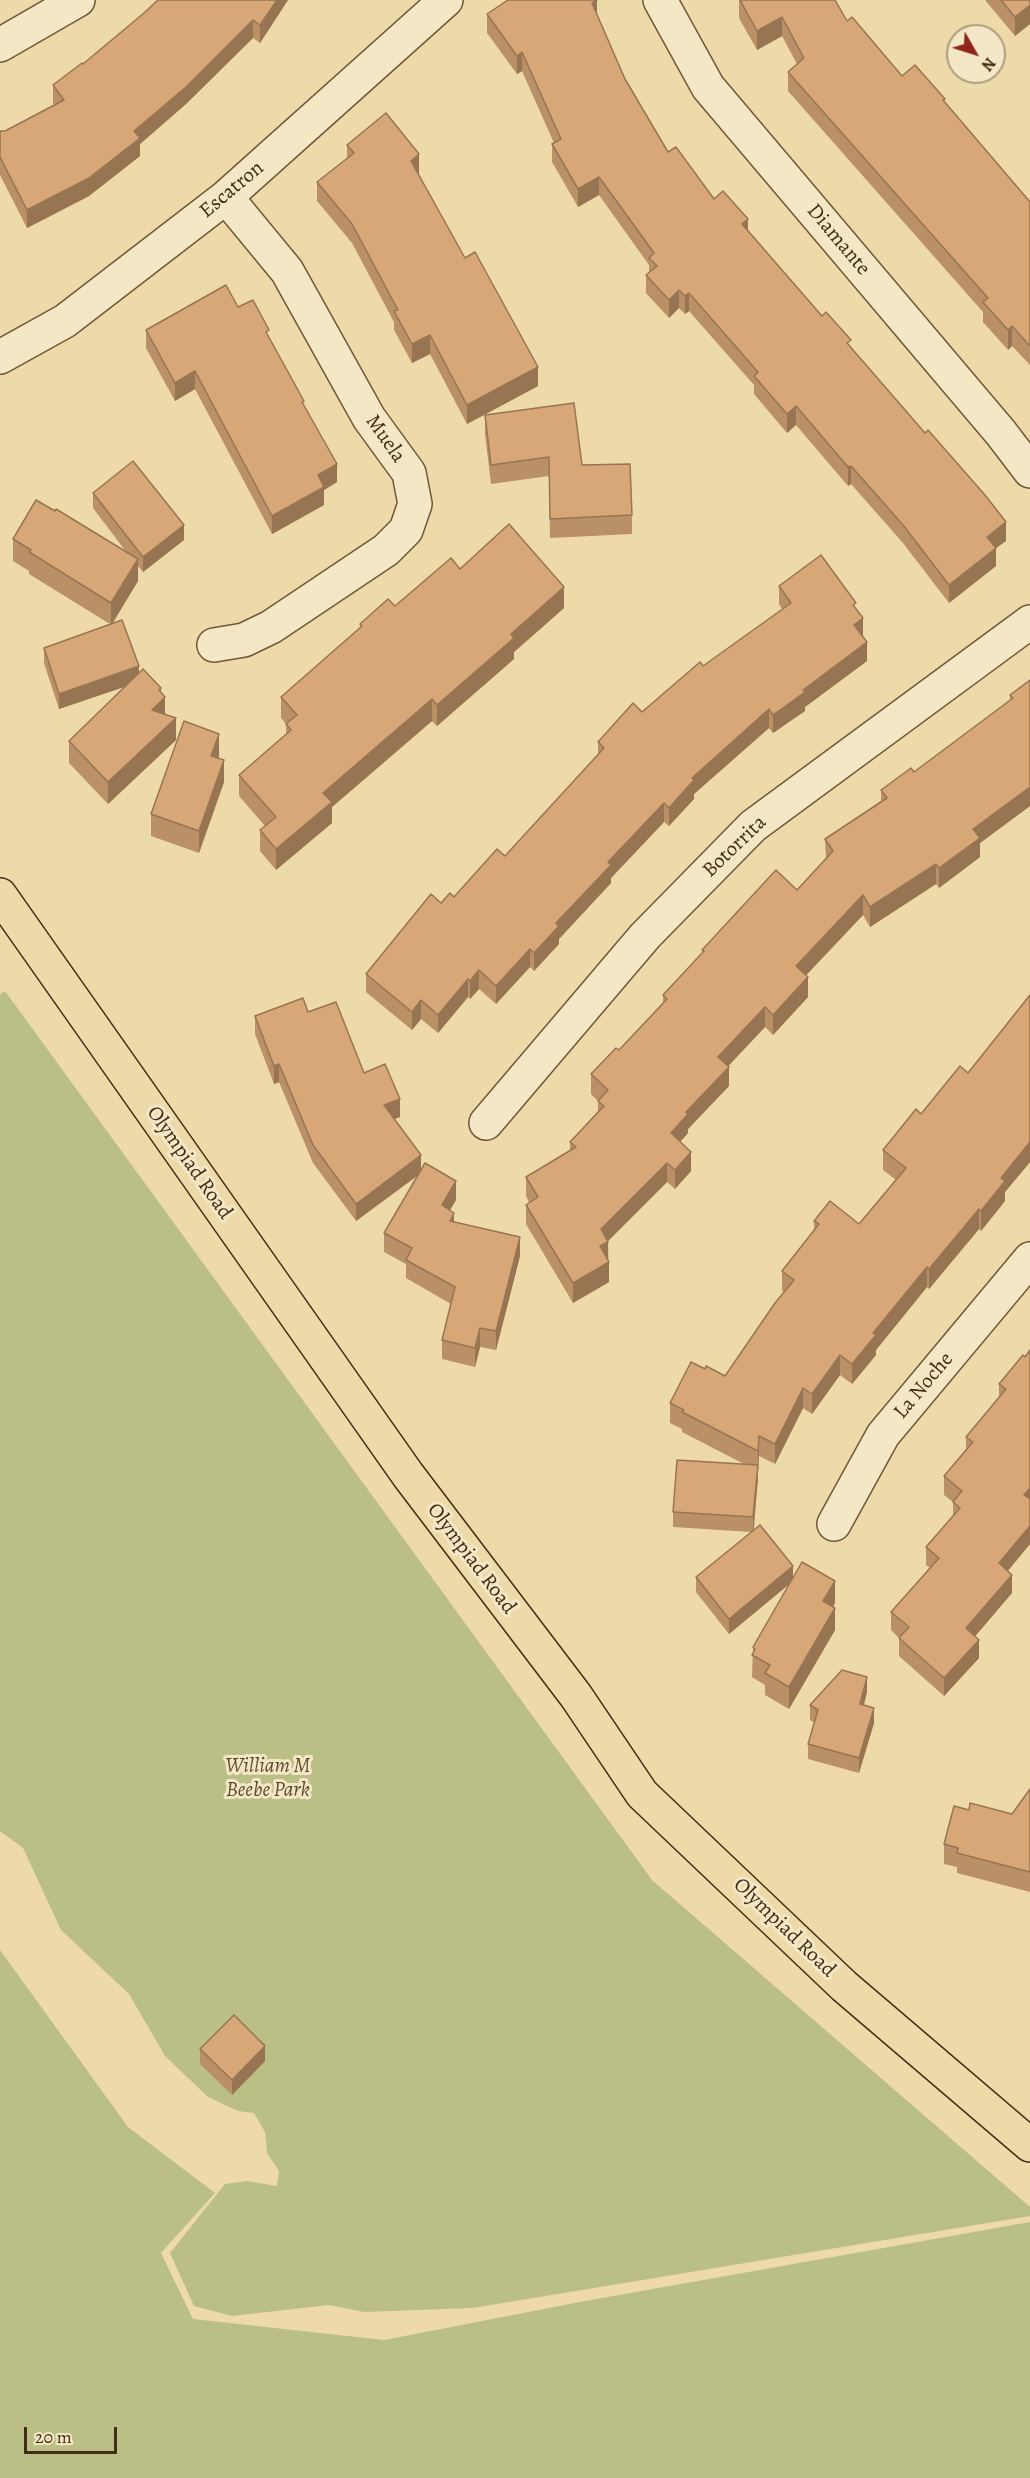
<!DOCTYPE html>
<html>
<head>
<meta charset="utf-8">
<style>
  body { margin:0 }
  #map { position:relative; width:1030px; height:2478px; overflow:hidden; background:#eedaa8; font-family:Alegreya,serif }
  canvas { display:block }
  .north { position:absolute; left:946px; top:24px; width:60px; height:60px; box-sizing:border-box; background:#f4e7c6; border:2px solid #ad9c80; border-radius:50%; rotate:129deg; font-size:16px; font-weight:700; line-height:24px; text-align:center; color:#432c16 }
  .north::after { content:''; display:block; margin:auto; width:21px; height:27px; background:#8f2418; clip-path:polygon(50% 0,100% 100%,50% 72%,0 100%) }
  .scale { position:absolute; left:24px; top:2427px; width:93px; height:27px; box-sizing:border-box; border:3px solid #432c16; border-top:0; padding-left:8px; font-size:18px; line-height:21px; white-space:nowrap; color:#432c16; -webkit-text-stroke:4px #f4e7c6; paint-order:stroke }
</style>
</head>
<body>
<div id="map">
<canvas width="1030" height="2478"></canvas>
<div class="north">N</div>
<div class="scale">20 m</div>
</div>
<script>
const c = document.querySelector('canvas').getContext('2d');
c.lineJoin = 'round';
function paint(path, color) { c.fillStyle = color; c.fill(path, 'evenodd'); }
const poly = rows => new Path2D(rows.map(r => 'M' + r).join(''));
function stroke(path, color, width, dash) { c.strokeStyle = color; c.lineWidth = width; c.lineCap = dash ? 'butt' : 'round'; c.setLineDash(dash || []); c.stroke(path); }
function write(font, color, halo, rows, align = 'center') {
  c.font = font + ' Alegreya,serif'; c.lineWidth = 6; c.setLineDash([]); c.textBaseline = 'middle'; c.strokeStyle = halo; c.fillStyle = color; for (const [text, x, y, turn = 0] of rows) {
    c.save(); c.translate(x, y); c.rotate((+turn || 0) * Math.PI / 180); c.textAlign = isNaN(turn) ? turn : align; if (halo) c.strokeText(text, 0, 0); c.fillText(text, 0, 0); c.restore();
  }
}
const green = poly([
  [5,991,652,1880,1030,2207,1030,2216,473,2308,364,2312,329,2305,232,2316,194,2306,170,2253,225,2184,247,2181,277,2186,279,2171,267,2153,265,2132,254,2113,238,2111,208,2097,165,2056,129,1994,61,1930,23,1848,0,1831,0,994],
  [0,1950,128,2127,215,2193,161,2253,193,2319,384,2340,585,2301,1030,2222,1030,2478,0,2478]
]);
const minor = poly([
  [660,0,708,87,1001,433,1030,471],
  [0,45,78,0],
  [0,357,65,321,226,197,446,0],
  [214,645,244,640,271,627,386,550,406,530,415,504,409,473,369,418,287,271,226,197],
  [486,1123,645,936,753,826,1030,622],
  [834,1524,883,1435,1030,1259]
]);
const major = poly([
  [0,895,408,1475,576,1696,642,1794,844,1986,1030,2145]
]);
const wall = poly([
  [288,0,260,43,253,38,186,104,140,144,140,156,89,196,27,228,0,175,0,131,5,131,54,105,53,103,53,85,83,64],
  [739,0,835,0,847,21,902,76,945,103,1030,202,1030,365,1012,346,1008,350,983,322,983,312,788,91,788,72,797,64,782,36,757,50,739,18],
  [985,0,1030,0,1030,24,1015,36],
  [487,14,597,14,625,79,668,152,714,199,748,230,822,316,851,348,1006,541,996,548,996,566,949,603,903,543,851,484,848,486,796,425,787,433,754,394,754,385,689,311,685,314,679,308,669,318,646,293,646,275,649,272,649,265,599,195,578,207,552,162,552,144,554,143,522,71,517,74,487,33],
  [347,145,419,173,419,174,465,258,538,386,467,424,430,354,412,363,394,330,394,322,352,243,317,201,317,182,347,158],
  [238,307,269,338,304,407,337,482,324,490,324,505,272,534,195,389,175,401,146,348,146,330],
  [485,415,582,465,632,515,632,534,550,538,549,476,491,484,485,434],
  [93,493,184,540,143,572,138,566,138,581,113,623,139,674,161,693,165,714,176,740,108,804,69,763,69,741,126,686,59,709,44,663,44,648,110,624,29,574,29,571,13,561,13,539,55,511,127,553,93,508],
  [460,569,564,608,514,652,514,659,437,726,432,721,332,807,332,823,276,870,260,851,260,830,265,826,239,796,239,775,286,735,286,724,281,718,281,697,360,628,360,624,395,606],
  [779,586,856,610,863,637,867,661,805,707,805,711,773,733,769,728,694,794,694,799,669,826,664,822,611,878,611,883,559,939,559,944,534,971,530,967,496,1004,479,989,470,999,468,997,438,1033,421,1019,412,1030,366,992,366,974,441,903,454,897,505,856,598,755,598,742,642,712,703,666,782,609,779,604],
  [1030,680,1030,806,980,843,980,857,939,888,936,884,870,927,863,915,806,975,808,997,773,1035,765,1027,728,1066,729,1086,688,1129,688,1133,680,1142,691,1171,675,1189,667,1182,608,1241,609,1282,573,1303,526,1224,526,1205,529,1202,526,1196,526,1177,570,1151,570,1142,598,1111,598,1101,591,1094,591,1074,619,1050,663,1003,663,995,702,953,702,950,797,890,826,859,825,839,881,801,881,790,914,772,1010,700,1010,695],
  [219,756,218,758,224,782,199,853,151,836,151,814],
  [1030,995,1030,1162,1005,1192,1005,1201,981,1231,979,1229,929,1289,927,1287,876,1350,876,1355,852,1384,840,1375,812,1414,803,1408,775,1464,759,1456,758,1471,758,1470,754,1530,793,1576,835,1603,833,1607,835,1630,789,1709,765,1695,765,1685,752,1677,753,1647,788,1585,729,1634,696,1592,696,1577,751,1532,673,1527,673,1512,746,1465,682,1432,682,1429,670,1423,670,1403,705,1369,725,1376,784,1292,782,1291,782,1271,814,1231,814,1221,859,1224,896,1180,883,1170,883,1150,921,1114,968,1073],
  [308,1012,364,1073,400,1117,394,1119,421,1169,456,1200,450,1210,454,1222,520,1256,496,1350,480,1347,475,1367,442,1359,442,1340,451,1304,406,1278,406,1264,384,1252,384,1233,417,1176,356,1221,313,1163,279,1082,274,1084,255,1034,255,1016],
  [1030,1350,1030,1544,1008,1571,1012,1593,975,1636,979,1658,944,1696,899,1656,899,1638,891,1630,891,1612,930,1568,926,1565,926,1547,953,1516,953,1502,944,1495,944,1476,966,1449,966,1437,999,1397,999,1384],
  [867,1692,864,1705,874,1723,859,1773,808,1759,808,1744,815,1723,810,1720,810,1705],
  [1030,1789,1030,1892,957,1873,957,1867,944,1864,944,1844,969,1810,1012,1814],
  [200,2049,265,2061,232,2095,200,2064]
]);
const shadedWall = poly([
  [277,0,288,0,260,43,260,25],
  [597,0,597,18,592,3],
  [1030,5,1030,24,1015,36,1015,17],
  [782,17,782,36,757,50,757,31],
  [253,20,253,38,186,104,140,144,140,156,89,196,27,228,27,210,134,131],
  [522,52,522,71,517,74,517,56],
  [419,154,419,173,411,180,411,161],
  [599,177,599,195,578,207,578,189],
  [748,219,748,237,742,224],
  [679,290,679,308,669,318,669,300],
  [689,293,689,311,685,314,685,296],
  [1012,326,1012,346,1008,350,1008,330],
  [430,335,430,354,412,363,412,344],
  [538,367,538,386,467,424,467,405],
  [195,371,195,389,175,401,175,383],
  [796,406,796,425,787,433,787,414],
  [337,464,337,482,324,490,324,505,272,534,272,516,318,475],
  [851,466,851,484,848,486,848,467],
  [1006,522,1006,541,996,548,996,566,949,603,949,585,987,537],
  [184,525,184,540,143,572,143,557],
  [138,559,138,581,111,625,111,603],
  [564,587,564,608,514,652,514,659,437,726,437,705,511,634],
  [863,618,863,637,854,625],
  [867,642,867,661,805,707,805,711,773,733,773,715,803,690],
  [139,666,139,682,59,709,59,694],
  [161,688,161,701,165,697,165,719,152,710,159,690],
  [432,699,432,721,332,807,332,823,276,870,276,849,323,793],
  [769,709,769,728,694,794,694,799,669,826,669,808,692,778],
  [176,718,176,740,108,804,108,782],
  [219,734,219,756,211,778,211,756],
  [224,760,224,782,199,853,199,831],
  [1030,787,1030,806,980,843,980,857,939,888,939,868,973,829],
  [664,803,664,822,611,878,611,883,559,939,559,944,534,971,534,953,556,923,608,862],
  [936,864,936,884,870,927,870,907],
  [863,895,863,915,796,986,796,966],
  [530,949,530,967,496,1004,496,986],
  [479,970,479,989,470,999,470,981],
  [808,977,808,997,773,1035,773,1015],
  [468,979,468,997,438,1033,438,1015],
  [421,1000,421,1019,412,1030,412,1012],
  [765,1007,765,1027,718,1077,718,1057],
  [279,1064,279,1082,274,1084,274,1066],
  [729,1067,729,1086,688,1129,688,1133,671,1152,671,1133,686,1112],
  [400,1099,400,1117,384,1123,384,1105],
  [1030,1142,1030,1162,1005,1192,1005,1201,981,1231,981,1211,1001,1178],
  [691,1152,691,1171,675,1189,675,1170],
  [421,1155,421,1173,356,1221,356,1204],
  [667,1163,667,1182,607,1242,608,1242,608,1261,600,1266,601,1229],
  [456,1181,456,1200,442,1224,442,1205],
  [979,1209,979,1229,929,1289,929,1269],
  [454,1213,454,1232,450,1221],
  [520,1237,520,1256,496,1350,496,1331],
  [609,1262,609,1282,573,1303,573,1283],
  [927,1267,927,1287,876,1350,876,1355,852,1384,852,1364,873,1333],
  [480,1328,480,1347,475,1367,475,1348],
  [840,1355,840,1375,812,1414,812,1394],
  [803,1388,803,1408,775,1464,775,1444],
  [759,1436,759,1456,758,1471,758,1451],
  [758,1465,758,1480,753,1532,753,1517],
  [1030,1488,1030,1506,1024,1495],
  [1030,1526,1030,1544,999,1581,999,1563],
  [793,1566,793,1581,729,1634,729,1619],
  [1012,1575,1012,1593,966,1647,966,1628],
  [835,1581,835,1603,823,1623,823,1601],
  [835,1608,835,1630,789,1709,789,1687],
  [979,1640,979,1658,944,1696,944,1678],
  [867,1677,867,1692,860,1719,860,1704],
  [874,1708,874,1723,859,1773,859,1758],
  [265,2046,265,2061,232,2095,232,2080]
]);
const building = poly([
  [158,0,277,0,260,25,253,20,186,87,134,131,140,138,89,178,27,210,0,157,0,131,5,131,64,100,53,85,82,63,83,64,144,13,158,0],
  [508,0,597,0,592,3,625,79,668,152,676,147,714,199,723,191,748,219,742,224,822,316,826,312,851,340,847,343,925,433,928,430,985,495,1006,522,987,537,996,548,949,585,903,525,851,466,848,467,796,406,787,414,754,376,758,372,689,293,685,296,679,290,669,300,646,275,657,266,649,258,654,253,599,177,578,189,552,144,561,139,522,52,517,56,487,14,508,0],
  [740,0,835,0,847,21,852,17,902,76,915,65,945,99,943,100,1030,202,1030,346,1012,326,1008,330,983,302,988,298,788,72,804,58,782,17,757,31,740,0],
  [1001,0,1030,0,1030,5,1015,17,1001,0],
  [386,113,419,154,411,161,465,258,475,252,538,367,467,405,430,335,412,344,394,311,398,310,352,224,317,182,354,153,347,145,386,113],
  [226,285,238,307,253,300,269,330,266,332,304,401,302,402,337,464,318,475,324,487,272,516,195,371,175,383,146,330,226,285],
  [574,403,582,465,630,464,632,515,550,519,549,457,491,465,485,415,574,403],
  [133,461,184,525,143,557,93,493,133,461],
  [36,500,55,511,56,509,138,559,111,603,29,552,31,550,13,539,36,500],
  [509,524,564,587,511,634,514,638,437,705,432,699,323,793,332,802,276,849,260,830,276,817,239,775,291,730,286,724,297,715,281,697,362,626,360,624,388,599,395,606,451,558,460,569,509,524],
  [821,555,856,603,853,605,863,618,854,625,867,642,803,690,805,692,773,715,769,709,692,778,694,780,669,808,664,803,608,862,611,865,556,923,559,926,534,953,530,949,496,986,479,970,470,981,468,979,438,1015,421,1000,412,1012,366,974,431,894,441,903,450,893,454,897,497,849,505,856,604,748,598,742,633,703,642,712,700,662,703,666,791,603,779,586,821,555],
  [122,620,139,666,59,694,44,648,122,620],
  [143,669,161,688,159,690,165,697,152,710,176,718,108,782,69,741,143,669],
  [1030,680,1030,787,973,829,980,838,939,868,936,864,870,907,863,895,796,966,808,977,773,1015,765,1007,718,1057,729,1067,686,1112,688,1114,671,1133,691,1152,675,1170,667,1163,601,1229,608,1242,600,1246,609,1262,573,1283,526,1205,538,1197,526,1177,576,1147,570,1142,604,1106,598,1101,608,1090,591,1074,616,1048,619,1050,667,999,663,995,704,951,702,950,776,870,797,890,833,851,825,839,887,798,881,790,911,768,914,772,1013,698,1010,695,1030,680],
  [184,721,219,734,211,756,224,760,199,831,151,814,184,721],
  [1030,995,1030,1142,1001,1178,1005,1181,981,1211,979,1209,929,1269,927,1267,873,1333,876,1335,852,1364,840,1355,812,1394,803,1388,775,1444,759,1436,758,1451,682,1412,684,1410,670,1403,691,1362,705,1369,706,1366,725,1376,775,1303,794,1280,782,1271,819,1224,814,1221,830,1201,859,1224,906,1168,883,1150,916,1109,921,1114,960,1066,968,1073,1030,995],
  [303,998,308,1012,336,1002,364,1073,385,1064,400,1099,384,1105,421,1155,356,1204,313,1145,279,1064,274,1066,255,1016,303,998],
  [425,1163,456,1181,442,1205,454,1213,450,1221,520,1237,496,1331,480,1328,475,1348,442,1340,455,1287,406,1260,412,1248,384,1233,425,1163],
  [1030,1350,1030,1488,1024,1495,1030,1499,1030,1526,999,1563,1012,1575,966,1628,979,1640,944,1678,899,1638,909,1627,891,1612,939,1558,926,1547,960,1508,953,1502,962,1491,944,1476,973,1442,966,1437,1006,1389,999,1384,1023,1355,1025,1357,1030,1350],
  [677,1460,758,1465,753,1517,673,1512,677,1460],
  [760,1525,793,1566,729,1619,696,1577,760,1525],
  [802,1562,835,1581,823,1601,835,1608,789,1687,765,1673,770,1665,752,1655,755,1649,753,1647,802,1562],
  [842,1670,867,1677,860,1704,874,1708,859,1758,808,1744,818,1710,810,1705,842,1670],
  [1030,1789,1030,1872,957,1853,958,1848,944,1844,954,1806,969,1810,970,1803,1012,1814,1030,1789],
  [234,2015,265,2046,232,2080,200,2049,234,2015]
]);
const streetNames = [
  ["Escatron",232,190,-40],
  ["Diamante",838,240,50],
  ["Muela",385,439,55],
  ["Botorrita",735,847,-44],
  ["Olympiad Road",189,1163,55],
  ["La Noche",924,1386,-50],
  ["Olympiad Road",471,1559,53],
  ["Olympiad Road",784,1928,44]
];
const parkNames = [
  ["William M",268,1767],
  ["Beebe Park",268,1791]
];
paint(green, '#babf86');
stroke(minor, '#6e583a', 36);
stroke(major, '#432c16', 36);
stroke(minor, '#f4e7c6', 33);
stroke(major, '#eedaa8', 33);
paint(wall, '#ba9066');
paint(shadedWall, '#977553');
paint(building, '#d8a777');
stroke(building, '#977553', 1.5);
write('21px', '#432c16', '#f4e7c6', streetNames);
write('italic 21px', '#5b492c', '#f4e7c6', parkNames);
</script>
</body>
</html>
